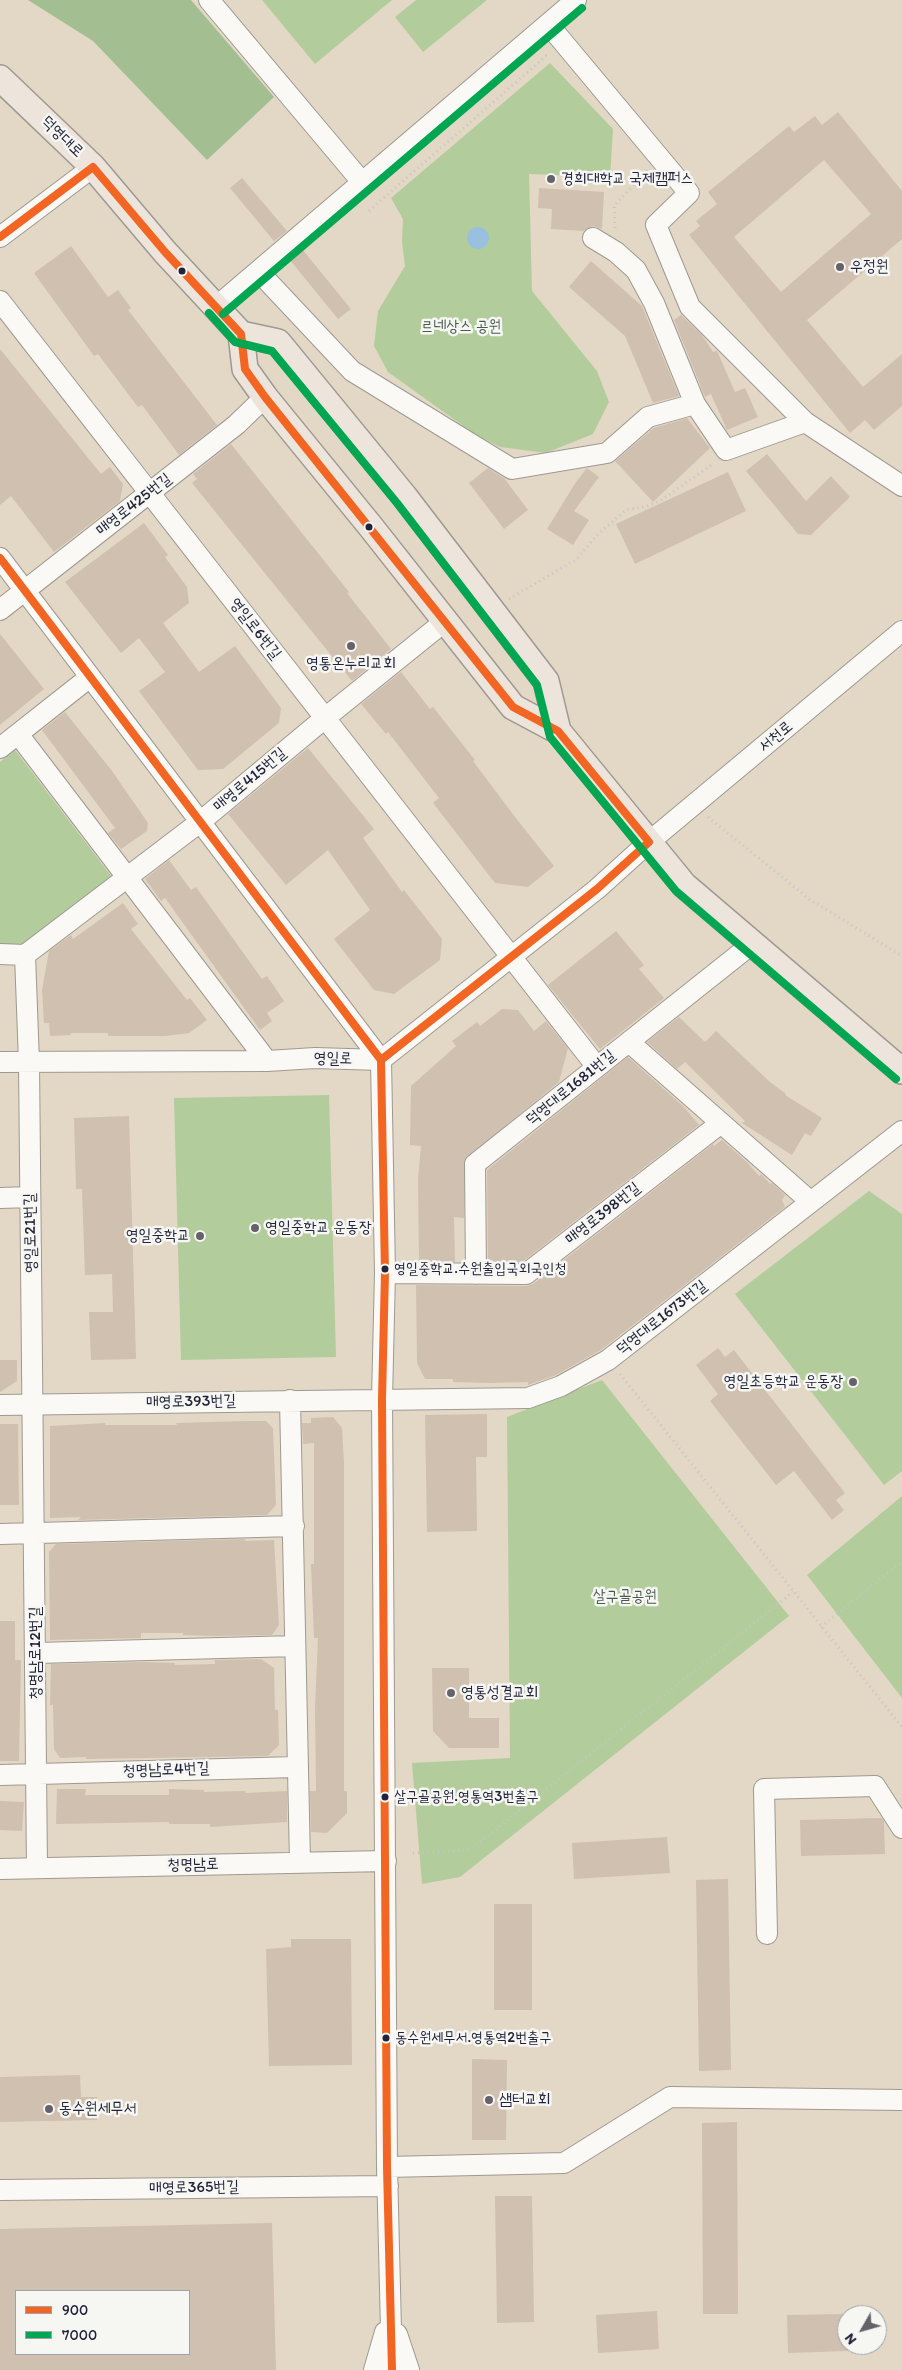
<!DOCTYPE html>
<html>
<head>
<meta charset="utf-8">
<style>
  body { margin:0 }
  #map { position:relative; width:902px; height:2370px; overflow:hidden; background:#e2d8c5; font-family:Itim,sans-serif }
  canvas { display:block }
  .legend { position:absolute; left:15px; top:2290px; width:175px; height:65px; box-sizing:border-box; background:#f6f6f2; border:1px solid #a1a1a9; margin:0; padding:6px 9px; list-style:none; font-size:15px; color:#22223b }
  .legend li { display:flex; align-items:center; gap:10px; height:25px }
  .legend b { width:25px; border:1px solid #a1a1a9 }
  .north { position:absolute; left:837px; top:2305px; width:50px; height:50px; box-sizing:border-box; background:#f6f6f2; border:1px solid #a1a1a9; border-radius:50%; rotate:232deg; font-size:14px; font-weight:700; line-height:20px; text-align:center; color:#22223b }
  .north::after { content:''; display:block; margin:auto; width:18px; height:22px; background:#65626b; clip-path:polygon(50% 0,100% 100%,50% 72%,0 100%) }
</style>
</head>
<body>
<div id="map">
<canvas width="902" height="2370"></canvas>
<ul class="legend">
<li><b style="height:6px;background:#f26522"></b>900</li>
<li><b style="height:6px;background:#00a651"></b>7000</li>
</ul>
<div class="north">N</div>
</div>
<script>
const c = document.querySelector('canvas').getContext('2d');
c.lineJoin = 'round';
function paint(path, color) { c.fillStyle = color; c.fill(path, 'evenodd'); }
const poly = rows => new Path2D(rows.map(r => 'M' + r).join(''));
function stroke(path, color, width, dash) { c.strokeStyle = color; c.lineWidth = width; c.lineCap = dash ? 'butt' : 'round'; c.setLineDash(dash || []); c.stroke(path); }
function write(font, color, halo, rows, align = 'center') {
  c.font = font + ' Itim,"Poor Story",sans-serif'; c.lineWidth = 5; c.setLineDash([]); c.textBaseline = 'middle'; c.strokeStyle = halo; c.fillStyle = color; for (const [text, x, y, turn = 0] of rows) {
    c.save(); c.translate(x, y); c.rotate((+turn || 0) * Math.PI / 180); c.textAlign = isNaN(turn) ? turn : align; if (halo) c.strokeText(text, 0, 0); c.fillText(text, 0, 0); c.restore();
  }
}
const green = poly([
  [262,0,392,0,315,64],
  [416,0,487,0,423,52,395,17],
  [550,63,613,129,610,177,529,174,532,291,597,371,609,402,593,434,546,453,500,447,473,433,388,372,374,346,378,311,405,266,402,242,403,219,391,198],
  [15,750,112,877,22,945,0,944,0,762],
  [329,1095,336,1357,181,1360,174,1098],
  [869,1191,902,1214,902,1471,884,1485,735,1294],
  [602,1380,789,1616,460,1877,422,1884,412,1763,510,1758,507,1417],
  [902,1496,902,1698,807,1575]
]);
const forest = poly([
  [28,0,191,0,274,97,207,160,93,41]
]);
const water = poly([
  '467 238a11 11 0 1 1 22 0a11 11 0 1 1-22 0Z'
]);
const building = poly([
  [838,112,902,191,902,239,807,320,863,387,902,354,902,406,874,430,865,420,850,433,689,235,700,226,696,221,717,204,708,192,789,126,794,132,815,116,822,125],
  [824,160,871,214,781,292,734,237],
  [242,178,287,231,274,241,230,188],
  [539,188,604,192,602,229,593,226,583,231,551,229,552,209,538,208],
  [71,246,108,297,118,290,131,308,128,310,217,425,179,455,142,405,138,407,98,354,94,356,34,273],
  [302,249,351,309,338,319,290,260],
  [591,261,642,306,679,396,653,403,625,336,569,287],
  [681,315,702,335,713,352,717,351,735,392,745,388,758,417,727,430,711,394,705,397,674,320],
  [0,349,101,474,110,467,123,484,120,501,54,552,11,496,0,505],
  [687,418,710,448,653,502,615,461,654,428],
  [231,444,349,592,347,593,391,649,352,681,192,483,197,479,193,474],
  [767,454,806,501,831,476,850,497,811,535,798,534,746,471],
  [488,468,504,478,528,510,504,529,469,483],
  [587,468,599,477,574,511,589,520,573,545,547,529,576,482],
  [728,472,746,511,635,564,616,524],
  [144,523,168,555,165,557,187,587,189,603,163,623,199,672,235,646,281,708,279,723,223,769,198,770,139,691,165,672,139,638,121,653,65,582],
  [0,634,44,689,0,725],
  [401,672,430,709,433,707,475,760,473,761,515,817,554,866,528,887,495,883,433,803,439,798,388,732,386,734,361,704],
  [65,712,112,771,148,823,147,831,121,849,108,833,115,828,42,730],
  [308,748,374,829,363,838,402,892,404,890,442,939,440,960,394,994,374,990,334,939,370,910,328,850,286,885,228,814],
  [169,860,191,890,196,887,262,979,267,976,284,1001,267,1013,272,1021,260,1030,165,898,161,901,145,879],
  [123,903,138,924,131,929,187,1000,190,998,207,1020,189,1033,165,1036,108,1036,108,1033,70,1033,71,1035,50,1036,49,1023,44,1023,42,990,49,951,71,935,73,939],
  [616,931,644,965,639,969,664,998,600,1049,548,985],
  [502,1009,518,1010,534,1031,546,1021,568,1048,559,1082,465,1159,464,1218,454,1217,455,1262,419,1261,418,1180,421,1146,410,1145,411,1086,456,1046,452,1041,477,1022,480,1026],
  [679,1017,705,1042,716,1031,770,1082,786,1094,785,1095,822,1118,811,1136,805,1133,792,1155,742,1123,745,1121,685,1062,677,1069,647,1042],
  [628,1057,683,1106,699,1125,522,1262,488,1262,487,1170],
  [129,1116,136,1359,91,1360,89,1312,113,1312,112,1274,85,1275,82,1189,76,1189,74,1118],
  [722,1140,747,1162,759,1176,761,1174,770,1184,772,1183,785,1195,782,1200,785,1207,601,1350,556,1375,528,1385,528,1382,491,1383,453,1382,453,1379,425,1379,417,1363,416,1285,526,1286,533,1284,713,1144,714,1146],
  [718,1348,725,1357,734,1350,845,1493,836,1500,844,1510,832,1520,794,1471,776,1485,710,1401,718,1394,696,1365],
  [0,1360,17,1360,17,1381,0,1392],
  [487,1414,487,1457,476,1457,477,1531,427,1532,425,1415],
  [333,1417,342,1428,344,1462,344,1791,347,1791,347,1813,327,1833,311,1832,310,1791,316,1791,315,1707,318,1638,314,1638,311,1564,314,1564,314,1443,303,1444,302,1423,311,1423,311,1418],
  [246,1421,266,1421,273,1428,276,1505,267,1515,78,1520,81,1517,50,1518,50,1426,105,1423,105,1425,177,1425,176,1423],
  [0,1424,18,1424,19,1505,0,1505],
  [246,1539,244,1541,274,1540,279,1625,272,1635,214,1636,183,1635,183,1633,141,1633,141,1638,50,1640,49,1552,56,1544],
  [0,1621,15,1621,15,1660,21,1660,19,1761,0,1761],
  [261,1659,274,1668,275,1710,278,1710,279,1745,268,1756,86,1759,86,1757,60,1758,54,1749,53,1705,50,1705,51,1664,141,1662,175,1663,175,1665,215,1664,215,1660],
  [432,1668,469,1668,469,1718,499,1718,499,1748,449,1748,433,1731],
  [57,1789,86,1789,85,1795,169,1795,169,1789,204,1790,204,1792,245,1791,245,1793,287,1791,287,1822,210,1827,210,1824,169,1824,169,1822,56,1824],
  [0,1801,24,1802,22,1831,0,1830],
  [882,1818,884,1821,885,1854,801,1856,800,1820],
  [667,1837,670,1873,574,1879,572,1843],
  [728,1879,731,2070,699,2071,696,1880],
  [494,1904,532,1904,532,2010,494,2010],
  [291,1939,351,1939,352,2065,269,2066,266,1949,291,1947],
  [472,2059,507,2060,506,2140,472,2140],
  [80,2075,81,2097,97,2097,97,2120,0,2122,0,2077],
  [737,2122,738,2314,703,2314,702,2123],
  [495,2196,532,2196,534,2322,497,2323],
  [272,2223,276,2370,0,2370,0,2229],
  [16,2291,189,2291,189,2354,16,2354],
  [657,2311,659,2349,598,2353,596,2315],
  [847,2314,847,2351,788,2353,787,2315]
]);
const path = poly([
  [369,211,546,56,550,57],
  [615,228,614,206,647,170],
  [509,599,577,559,596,536,626,510,647,506,660,501,713,464],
  [708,817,809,899,902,956],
  [620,1374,902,1727],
  [821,1627,902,1561],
  [413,1853,470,1850,793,1592]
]);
const minor = poly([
  [209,0,362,182],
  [548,24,689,193,656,225,690,307,805,422,902,486],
  [0,237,93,167],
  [593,238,616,252,636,270,654,303,695,404],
  [259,272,352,371,512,469,607,453,648,417,695,404,726,450,805,422],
  [0,301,597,1067],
  [217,306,576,0],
  [0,558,381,1060,385,1273,382,1399,387,2167,392,2370],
  [0,610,236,425,265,397],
  [18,734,267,1061],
  [0,748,90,677],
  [0,954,25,955,200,822,325,718,444,622],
  [25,955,29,1062,37,1868],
  [629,1042,811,1202],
  [0,1062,267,1061,315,1058,381,1060,597,889,649,842,902,631],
  [0,1198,30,1197],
  [385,1273,526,1274,721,1123],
  [476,1274,475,1164,752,944],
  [290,1400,300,1862],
  [0,1405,528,1398,561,1386,608,1360,902,1131],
  [0,1534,294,1526],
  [36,1653,295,1646],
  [0,1775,297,1767],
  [0,1869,386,1861],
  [767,1934,764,1789,875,1786,902,1828],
  [387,2167,564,2163,670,2097,902,2100],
  [0,2190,388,2186],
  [397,2334,409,2370],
  [374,2370,385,2332]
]);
const major = poly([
  [0,78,93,167,165,252,241,334,245,369,265,397,371,527,513,707,558,731,684,885,902,1071],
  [241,334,278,342,405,497,546,681,558,731]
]);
const bus1 = poly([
  [0,237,93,167,165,252,241,334,245,369,265,397,513,707,558,731,649,842,597,889,381,1060],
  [0,558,381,1060,385,1273,382,1399,387,2167,392,2370]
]);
const bus2 = poly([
  [209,313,235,342,272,351,397,503,537,685,550,737,676,891,896,1079],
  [223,314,582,8]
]);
const markers = [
  [551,179,5,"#65626b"],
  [840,267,5,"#65626b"],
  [182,271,4.5,"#22223b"],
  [369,527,4.5,"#22223b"],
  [351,646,5,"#65626b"],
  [255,1228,5,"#65626b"],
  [200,1236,5,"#65626b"],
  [385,1269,4.5,"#22223b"],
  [853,1382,5,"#65626b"],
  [451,1693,5,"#65626b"],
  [385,1797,4.5,"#22223b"],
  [386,2038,4.5,"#22223b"],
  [489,2100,5,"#65626b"],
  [49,2109,5,"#65626b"]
];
const busNames = [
  ["영일중학교.수원출입국외국인청",394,1269],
  ["살구골공원.영통역3번출구",394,1797],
  ["동수원세무서.영통역2번출구",395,2038]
];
const streetNames = [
  ["덕영대로",62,137,44],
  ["매영로425번길",134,505,-38],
  ["영일로6번길",255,629,52],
  ["서천로",776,737,-40],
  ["매영로415번길",250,780,-40],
  ["영일로",333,1059,1],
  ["덕영대로1681번길",571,1088,-39],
  ["매영로398번길",603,1214,-38],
  ["영일로21번길",31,1233,-91],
  ["덕영대로1673번길",662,1318,-38],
  ["매영로393번길",191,1402,-1],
  ["청명남로12번길",36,1653,-90],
  ["청명남로4번길",166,1770,-2],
  ["청명남로",193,1865,-1],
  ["매영로365번길",194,2188,-1]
];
const poiNames = [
  ["경희대학교 국제캠퍼스",561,179],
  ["우정원",850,267],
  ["영통온누리교회",351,664,"center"],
  ["영일중학교 운동장",265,1228],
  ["영일중학교",190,1236,"right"],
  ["영일초등학교 운동장",843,1382,"right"],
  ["영통성결교회",461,1693],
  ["샘터교회",499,2100],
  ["동수원세무서",59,2109]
];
const parkNames = [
  ["르네상스 공원",461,327],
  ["살구골공원",625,1597]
];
paint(green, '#b2cd9b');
paint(forest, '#a3bf92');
paint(water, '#9ac0e0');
paint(building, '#d0c0af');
stroke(minor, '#9e9991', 22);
stroke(major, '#9e9991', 28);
stroke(path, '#c7c5c2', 3, [1, 4]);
stroke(minor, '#fbf9f6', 20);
stroke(major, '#ede4db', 25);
stroke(bus1, '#f26522', 8);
stroke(bus2, '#00a651', 8);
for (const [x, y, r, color] of markers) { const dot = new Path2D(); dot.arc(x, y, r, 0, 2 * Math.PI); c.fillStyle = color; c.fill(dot); stroke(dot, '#f6f6f2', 2); }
write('15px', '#22223b', '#f6f6f2', busNames, 'left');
write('16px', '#22223b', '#f6f6f2', streetNames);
write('16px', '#22223b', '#f6f6f2', poiNames, 'left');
write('16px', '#475b50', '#f6f6f2', parkNames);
</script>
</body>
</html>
